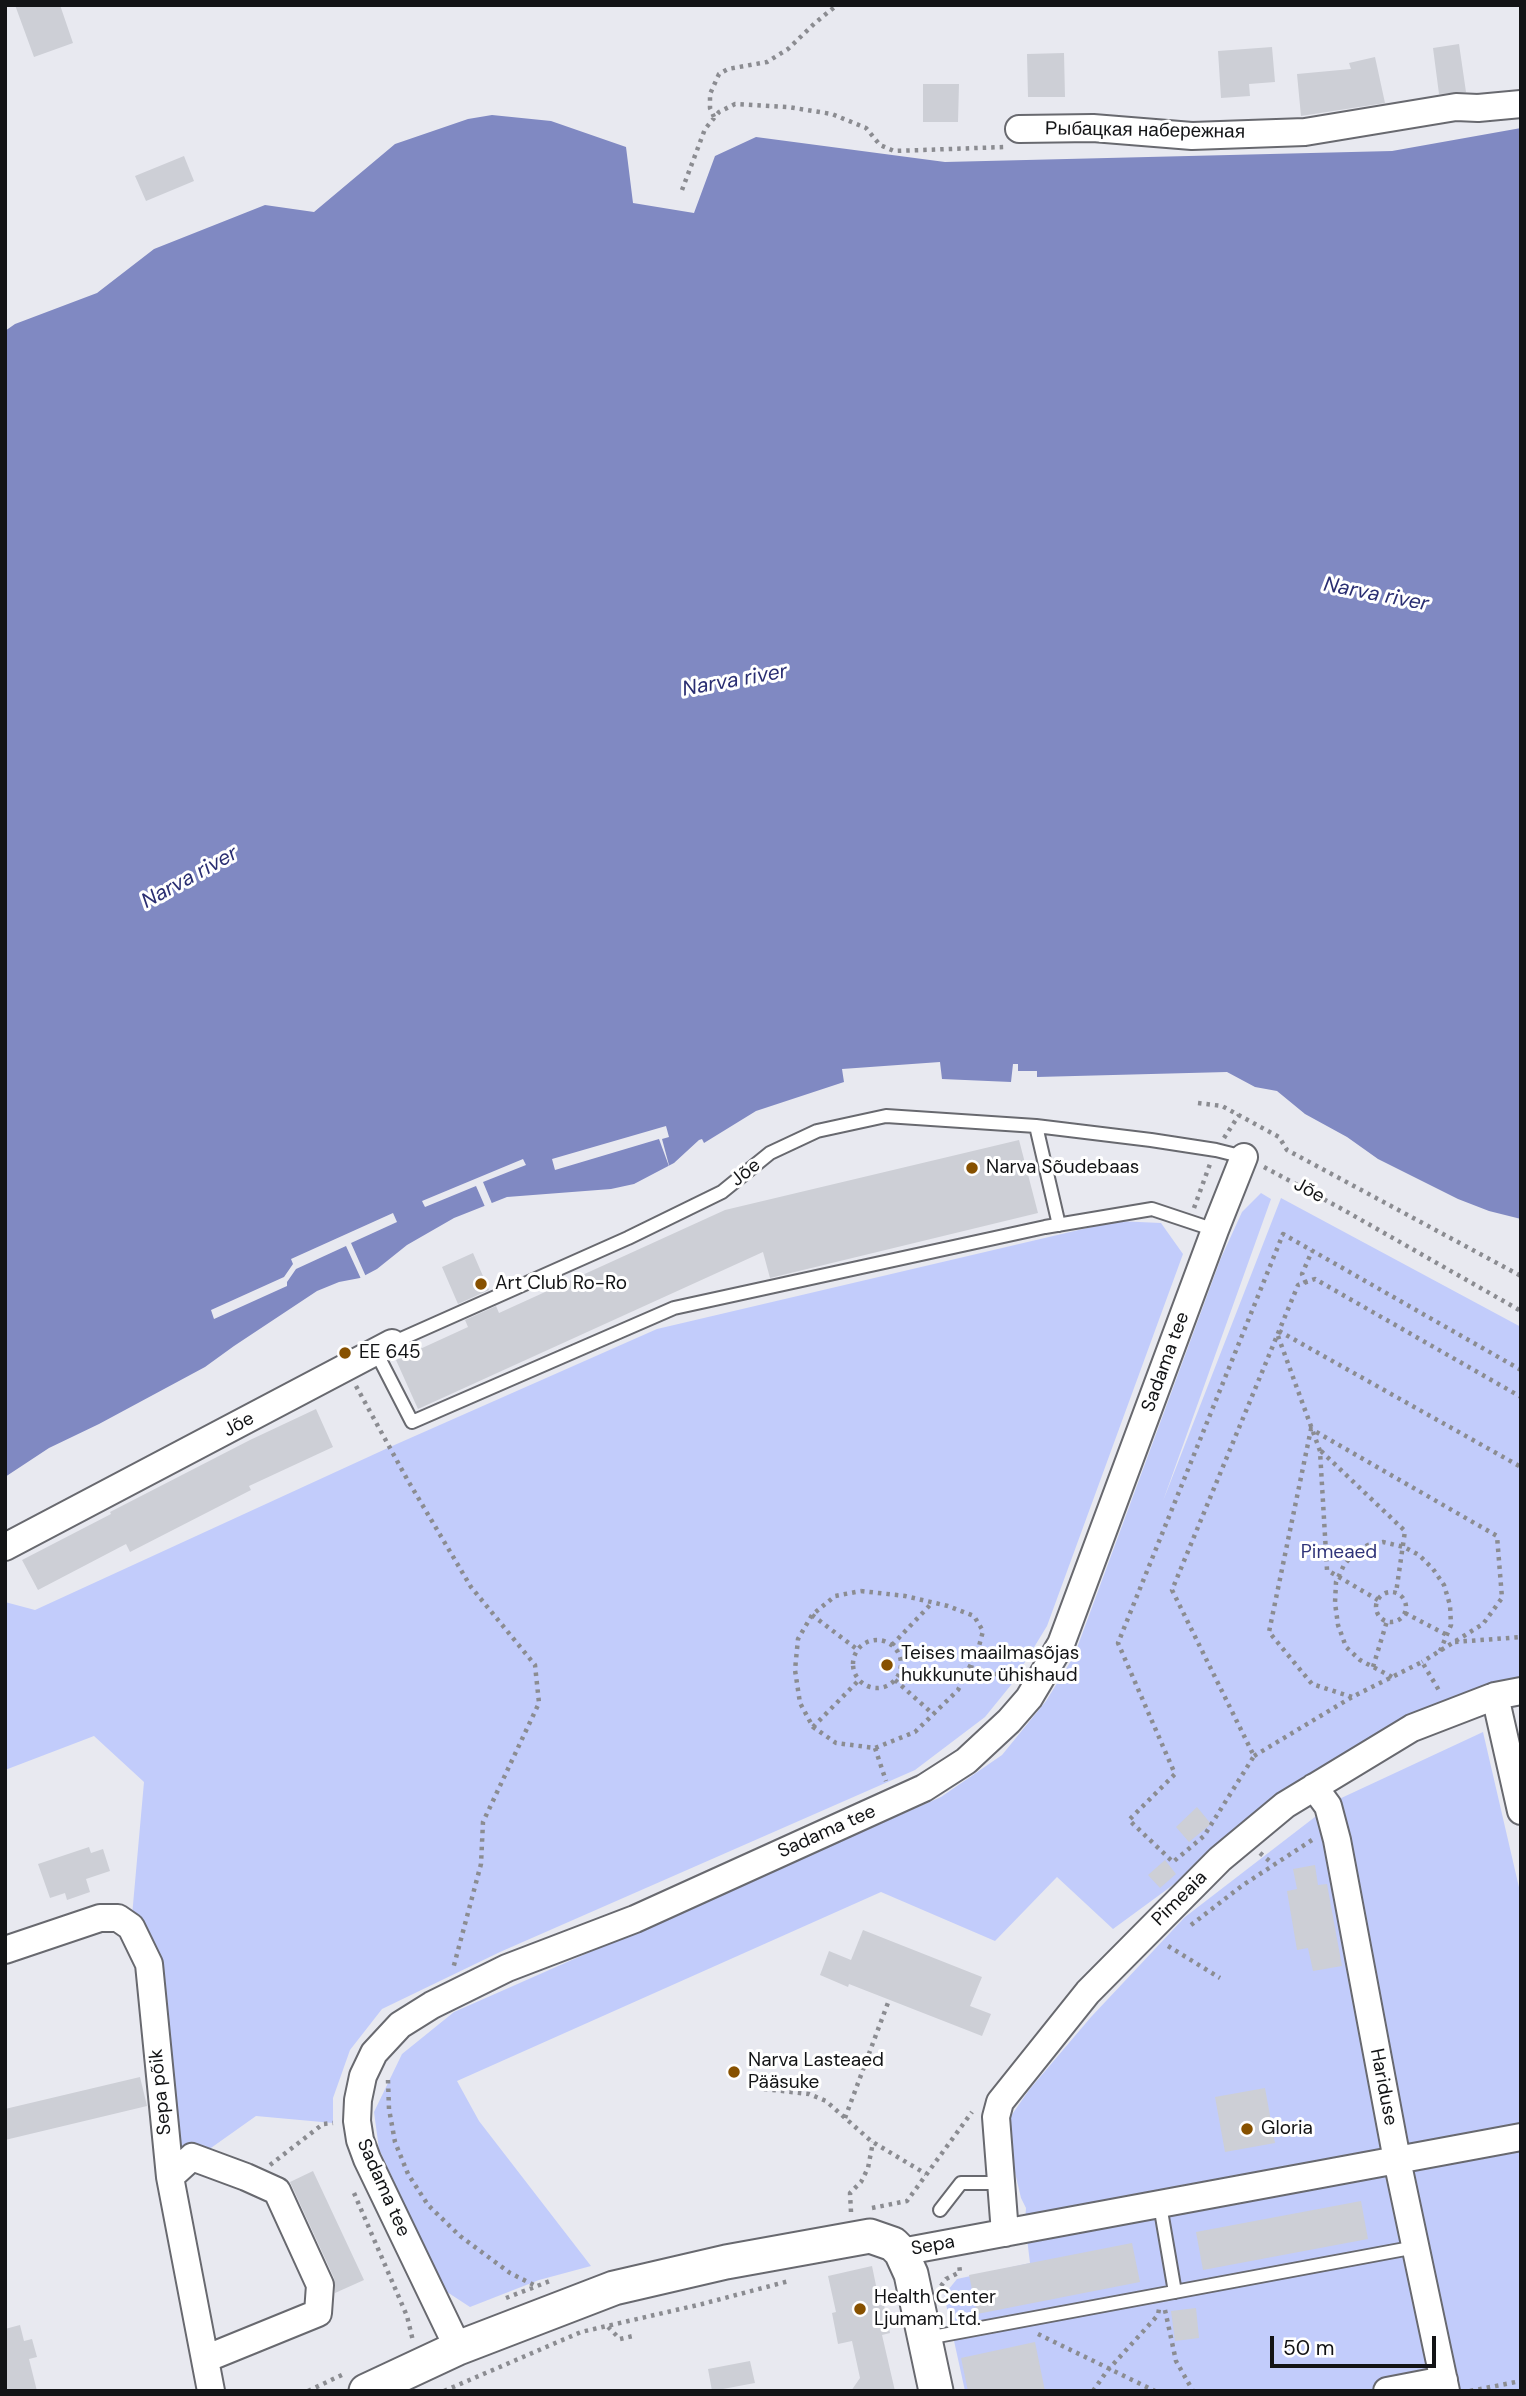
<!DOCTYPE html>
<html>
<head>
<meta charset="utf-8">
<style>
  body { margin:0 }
  #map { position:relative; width:1526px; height:2396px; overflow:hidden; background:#e8e9f0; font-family:"DM Sans",sans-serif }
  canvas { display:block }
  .frame { position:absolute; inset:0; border:7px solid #131416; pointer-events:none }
  .scale { position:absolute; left:1270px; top:2336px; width:166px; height:32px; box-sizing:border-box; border:4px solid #131416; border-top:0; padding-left:9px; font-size:21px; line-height:24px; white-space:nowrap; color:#131416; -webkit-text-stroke:5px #fff; paint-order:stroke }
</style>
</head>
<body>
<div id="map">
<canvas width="1526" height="2396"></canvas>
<div class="frame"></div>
<div class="scale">50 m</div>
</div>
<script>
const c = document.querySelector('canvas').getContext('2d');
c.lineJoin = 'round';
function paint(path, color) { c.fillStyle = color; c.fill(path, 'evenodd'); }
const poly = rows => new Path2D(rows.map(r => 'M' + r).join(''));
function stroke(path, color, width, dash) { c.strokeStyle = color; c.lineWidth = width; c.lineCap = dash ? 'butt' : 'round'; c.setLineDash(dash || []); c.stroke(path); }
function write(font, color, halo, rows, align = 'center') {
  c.font = font + ' "DM Sans",sans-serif'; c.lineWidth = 6; c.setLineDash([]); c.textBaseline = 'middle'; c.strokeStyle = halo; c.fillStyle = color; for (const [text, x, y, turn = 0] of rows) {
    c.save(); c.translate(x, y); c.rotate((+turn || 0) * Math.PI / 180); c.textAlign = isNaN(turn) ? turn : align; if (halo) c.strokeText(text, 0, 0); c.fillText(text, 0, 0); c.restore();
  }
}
const green = poly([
  [1261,1193,1271,1199,1163,1501,1281,1198,1521,1327,1521,1685,1491,1691,1244,1833,1113,1929,1057,1877,995,1941,881,1892,457,2081,479,2121,591,2266,539,2280,470,2307,444,2290,379,2149,374,2112,402,2054,454,2012,941,1797,1002,1755,1046,1701,1074,1656,1221,1258,1242,1212],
  [1117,1221,1161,1223,1183,1254,1047,1626,1011,1685,985,1717,915,1770,500,1952,382,2009,350,2050,333,2098,333,2123,256,2116,170,2177,131,1927,144,1782,94,1736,5,1770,5,1602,35,1610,390,1447,657,1329],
  [1483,1732,1521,1896,1521,2391,965,2391,944,2295,957,2279,1030,2263,1025,2222,1026,2208,1021,2198,1004,2126,1029,2090,1091,2017,1185,1917,1337,1800]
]);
const water = poly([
  [492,115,551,121,626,147,633,203,694,213,715,156,756,137,945,162,1392,151,1521,128,1521,1219,1489,1211,1458,1199,1378,1159,1347,1137,1305,1114,1277,1091,1255,1087,1227,1072,1037,1077,1037,1071,1018,1071,1018,1064,1013,1064,1011,1082,942,1079,940,1062,842,1069,844,1082,756,1111,704,1143,702,1139,699,1140,674,1163,634,1184,611,1189,507,1197,454,1218,407,1245,377,1269,360,1278,339,1282,317,1291,234,1346,205,1367,99,1424,49,1448,5,1477,5,331,15,324,97,293,154,249,265,205,314,212,395,144,468,119]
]);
const pier = poly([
  [666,1126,669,1137,662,1139,670,1169,659,1139,555,1170,552,1159],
  [523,1159,526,1165,483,1182,493,1206,486,1209,476,1186,425,1207,422,1201],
  [393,1213,397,1222,351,1243,367,1279,362,1281,346,1246,296,1269,287,1282,287,1286,214,1319,211,1310,284,1277,293,1264,291,1259]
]);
const building = poly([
  [15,5,60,5,73,43,34,57],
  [1459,44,1466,92,1439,94,1433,48],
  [1272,47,1275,82,1249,84,1250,96,1221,98,1218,51],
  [1064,53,1065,97,1028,97,1027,54],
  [1375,57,1385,103,1301,116,1297,74,1351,69,1349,63],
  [923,84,959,84,958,122,923,122],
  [184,156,194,181,146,201,135,176],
  [1019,1140,1038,1213,770,1278,763,1252,418,1409,396,1360,468,1327,465,1320,496,1306,499,1313,725,1210],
  [473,1253,489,1290,458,1304,442,1267],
  [316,1409,333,1447,249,1486,251,1490,130,1552,126,1544,38,1590,22,1560,111,1514,110,1512,250,1440],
  [1197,1807,1211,1824,1189,1842,1176,1827],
  [89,1847,91,1853,103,1849,110,1871,86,1879,90,1892,67,1900,65,1893,50,1898,38,1864],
  [1165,1860,1176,1874,1160,1888,1148,1875],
  [1315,1865,1318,1885,1327,1884,1342,1966,1313,1971,1308,1948,1297,1950,1287,1891,1297,1889,1293,1869],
  [863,1930,982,1977,970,2006,991,2014,982,2036,849,1984,848,1987,820,1975,829,1951,851,1960],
  [140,2077,147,2106,5,2140,5,2109],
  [1265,2088,1275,2143,1225,2152,1215,2097],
  [313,2171,364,2280,335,2293,334,2278,290,2182],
  [1361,2201,1368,2239,1203,2270,1196,2232],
  [1132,2243,1140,2282,977,2314,969,2275],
  [872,2266,880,2305,884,2305,890,2333,882,2335,895,2391,851,2391,860,2378,852,2341,838,2344,832,2313,836,2312,828,2276],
  [1196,2308,1199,2338,1175,2341,1171,2311],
  [20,2325,24,2341,32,2339,37,2357,29,2359,37,2391,5,2391,5,2329],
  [1035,2342,1045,2391,968,2391,961,2358],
  [750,2361,755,2383,712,2391,708,2369]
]);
const path = poly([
  [714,117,710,108,710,94,719,74,728,69,767,62,788,49,815,23,837,5],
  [682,190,705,129,719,112,735,104,788,107,832,114,866,128,880,145,894,151,1005,147],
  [1198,1103,1222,1106,1279,1137,1287,1150,1521,1276],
  [1224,1138,1239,1115],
  [1264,1167,1342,1209,1521,1311],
  [1194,1208,1210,1164],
  [1306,1283,1302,1274,1312,1251],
  [1279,1331,1521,1467],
  [1278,1336,1320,1451,1327,1570,1378,1600],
  [1521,1370,1283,1234,1118,1643,1175,1774,1129,1820,1173,1862,1204,1836,1254,1756,1172,1590,1298,1285,1315,1279,1521,1397],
  [356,1386,407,1479,471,1587,535,1665,539,1703,483,1822,481,1864,453,1969],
  [1321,1451,1405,1531,1396,1593],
  [861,1591,905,1596,948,1606,974,1616,983,1631,978,1650,958,1690,915,1732,875,1748,836,1743,813,1727,800,1703,795,1670,798,1639,812,1615,835,1596,861,1591],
  '1376 1607a15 15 0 1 1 30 0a15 15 0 1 1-30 0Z',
  [1405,1613,1447,1635],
  [812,1615,858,1650],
  '853 1664a24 24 0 1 1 48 0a24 24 0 1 1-48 0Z',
  [1455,1642,1521,1637],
  [892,1645,932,1603],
  [970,1667,1014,1679],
  [1373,1667,1387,1621],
  [1392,1677,1360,1660,1346,1647,1338,1625,1335,1603,1336,1582,1344,1565,1355,1552,1368,1545,1383,1542,1404,1547,1419,1555,1433,1569,1444,1585,1450,1605,1451,1625,1440,1651],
  [895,1680,933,1714],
  [1352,1697,1312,1684,1269,1632,1311,1429,1497,1536,1502,1598,1483,1624,1422,1662],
  [813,1727,859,1680],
  [875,1748,886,1781],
  [1254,1756,1352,1697,1422,1662,1440,1692],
  [1260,1853,1273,1864],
  [1191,1925,1243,1885,1312,1840],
  [1168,1946,1220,1978],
  [388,2080,389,2109,395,2142,408,2174,428,2205,460,2236,510,2273,534,2285],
  [764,2089,809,2094,826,2101,871,2141,926,2174],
  [845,2118,889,2000],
  [270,2165,323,2124,333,2123],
  [354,2193,407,2316,413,2341],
  [872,2208,907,2201,972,2112],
  [851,2212,850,2193,861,2182,868,2168,873,2142],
  [941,2286,946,2279,960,2272,959,2264],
  [506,2298,550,2281],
  [1165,2310,1176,2361,1193,2391],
  [608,2327,620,2339,633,2336],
  [1038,2334,1155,2391],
  [308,2391,346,2373],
  [444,2391,581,2332,702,2304,789,2281],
  [1093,2391,1107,2371,1158,2315,1159,2309],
  [1470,2391,1521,2381]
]);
const service = poly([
  [1036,1126,1059,1225],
  [392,1343,628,1238,722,1192,770,1153,817,1131,886,1116,1036,1126,1151,1140,1216,1150,1244,1157],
  [376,1352,412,1422,674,1308,1045,1227,1152,1209,1215,1230],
  [1160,2205,1175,2292],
  [940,2210,961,2183,1001,2183],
  [927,2338,1416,2247]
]);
const minor = poly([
  [1019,129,1093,128,1192,136,1305,132,1456,107,1478,108,1521,104],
  [5,1547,392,1343],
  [1495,1696,1521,1811],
  [1314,1787,1328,1806,1337,1840,1397,2160,1446,2391],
  [5,1950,100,1918,118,1918,131,1927,149,1964,170,2177,211,2391],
  [170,2177,192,2157,246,2177,277,2191,320,2285,318,2313,205,2359],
  [1005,2233,996,2117,1000,2102,1088,1992,1220,1859,1285,1805,1412,1728,1495,1696,1521,1691],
  [901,2252,1521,2137],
  [458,2348,367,2159,360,2140,357,2121,358,2100,363,2076,374,2053,400,2025,432,2005,507,1968,635,1919,924,1788,966,1761,1009,1721,1029,1698,1061,1644,1215,1230,1244,1157],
  [1387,2391,1444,2380]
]);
const tertiary = poly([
  [366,2391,458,2348,614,2288,726,2262,870,2236,893,2244,901,2252,911,2274,936,2391]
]);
const markers = [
  [972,1168,7,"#875100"],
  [481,1284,7,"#875100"],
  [345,1353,7,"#875100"],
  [887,1665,7,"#875100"],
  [734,2072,7,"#875100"],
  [1247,2129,7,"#875100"],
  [860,2309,7,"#875100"]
];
const streetNames = [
  ["Рыбацкая набережная",1145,131,1],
  ["Jõe",746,1173,-39],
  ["Jõe",1309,1191,28],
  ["Sadama tee",1166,1362,-70],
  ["Jõe",239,1425,-28],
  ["Sadama tee",827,1832,-24],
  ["Pimeaia",1180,1899,-45],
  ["Hariduse",1383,2087,79],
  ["Sepa põik",161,2092,-96],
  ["Sadama tee",383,2188,66],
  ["Sepa",933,2246,-10]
];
const poiNames = [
  ["Narva Sõudebaas",986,1168],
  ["Art Club Ro-Ro",495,1284],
  ["EE 645",359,1353],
  ["Teises maailmasõjas",901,1654],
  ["hukkunute ühishaud",901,1676],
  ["Narva Lasteaed",748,2061],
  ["Pääsuke",748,2083],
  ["Gloria",1261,2129],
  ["Health Center",874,2298],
  ["Ljumam Ltd.",874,2320]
];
const parkNames = [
  ["Pimeaed",1339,1553]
];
const waterNames = [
  ["Narva river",1376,595,11],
  ["Narva river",735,681,-10],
  ["Narva river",190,878,-29]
];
paint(green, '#c2ccfb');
paint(water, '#8089c2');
paint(pier, '#e8e9f0');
paint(building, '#cdcfd6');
stroke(service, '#68696f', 16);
stroke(minor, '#68696f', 30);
stroke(tertiary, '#68696f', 37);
stroke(path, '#8b8c91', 4.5, [3.5, 5]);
stroke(service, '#fff', 12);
stroke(minor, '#fff', 26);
stroke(tertiary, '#fff', 33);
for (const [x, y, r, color] of markers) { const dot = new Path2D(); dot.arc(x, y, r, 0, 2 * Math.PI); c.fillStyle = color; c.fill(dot); stroke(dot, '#fff', 2.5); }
write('19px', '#131416', '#fff', streetNames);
write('19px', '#131416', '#fff', poiNames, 'left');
write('19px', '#303479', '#fff', parkNames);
write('italic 21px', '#2a2e72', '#fff', waterNames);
</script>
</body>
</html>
